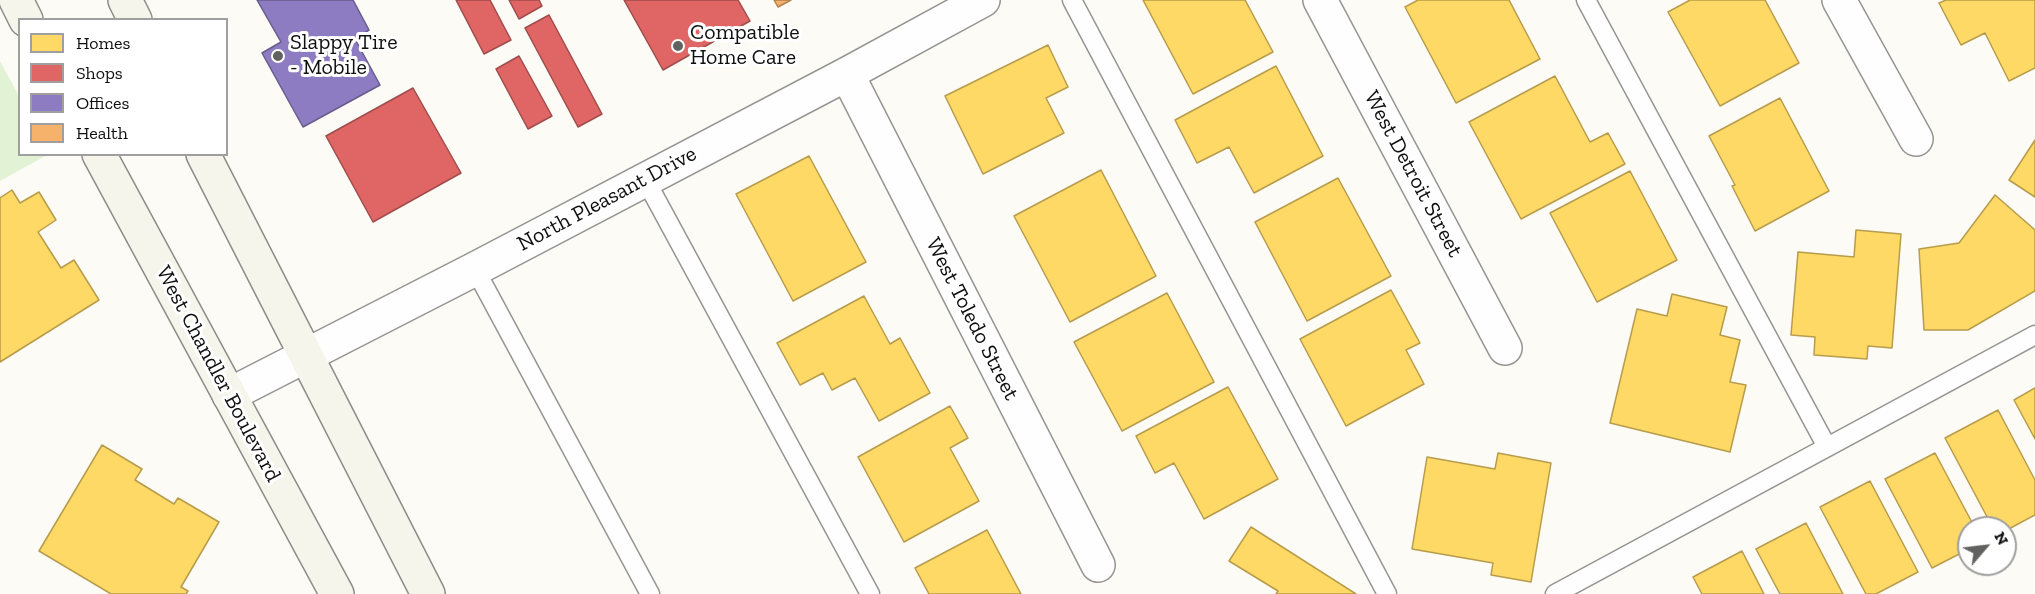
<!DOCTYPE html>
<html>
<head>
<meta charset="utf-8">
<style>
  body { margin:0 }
  #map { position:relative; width:2035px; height:594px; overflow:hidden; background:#fcfbf5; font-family:"Zilla Slab",serif }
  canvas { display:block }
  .legend { position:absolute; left:18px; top:18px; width:210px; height:138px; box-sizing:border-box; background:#fff; border:2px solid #9f9f9f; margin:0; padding:8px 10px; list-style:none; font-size:18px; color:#0f0f0f }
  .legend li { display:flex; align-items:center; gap:12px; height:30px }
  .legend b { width:30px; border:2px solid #9f9f9f }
  .north { position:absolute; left:1957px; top:516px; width:60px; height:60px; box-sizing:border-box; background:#fff; border:2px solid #9f9f9f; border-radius:50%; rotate:62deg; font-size:16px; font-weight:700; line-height:24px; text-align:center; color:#0f0f0f }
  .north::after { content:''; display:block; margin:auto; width:21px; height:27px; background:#626260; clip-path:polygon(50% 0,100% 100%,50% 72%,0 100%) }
</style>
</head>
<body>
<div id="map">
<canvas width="2035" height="594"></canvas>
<ul class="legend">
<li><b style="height:16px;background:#ffd966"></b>Homes</li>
<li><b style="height:16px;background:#e06666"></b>Shops</li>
<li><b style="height:16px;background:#8e7cc3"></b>Offices</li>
<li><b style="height:16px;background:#f6b26b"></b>Health</li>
</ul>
<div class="north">N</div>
</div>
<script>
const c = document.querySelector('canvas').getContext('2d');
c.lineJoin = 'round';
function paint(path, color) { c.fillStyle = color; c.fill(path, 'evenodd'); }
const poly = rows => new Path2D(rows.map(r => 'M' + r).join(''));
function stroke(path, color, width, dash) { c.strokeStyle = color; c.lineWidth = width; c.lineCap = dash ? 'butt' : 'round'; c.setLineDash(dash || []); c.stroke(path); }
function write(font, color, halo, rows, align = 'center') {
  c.font = font + ' "Zilla Slab",serif'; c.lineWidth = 6; c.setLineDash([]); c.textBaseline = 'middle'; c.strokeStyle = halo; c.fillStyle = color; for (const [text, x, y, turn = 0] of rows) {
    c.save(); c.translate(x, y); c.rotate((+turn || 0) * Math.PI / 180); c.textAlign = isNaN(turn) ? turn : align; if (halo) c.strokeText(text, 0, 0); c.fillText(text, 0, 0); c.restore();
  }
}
const green = poly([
  [0,61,19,96,20,154,47,155,0,181]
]);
const homes = poly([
  [1143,0,1245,0,1273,52,1193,94,1143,0],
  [1418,0,1509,0,1540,59,1456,103,1405,7,1418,0],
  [1690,0,1765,0,1799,63,1720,106,1668,12,1690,0],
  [1946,0,2035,0,2035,68,2009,81,1985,33,1961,45,1939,3,1946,0],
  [1048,45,1068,87,1046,98,1064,133,983,174,945,96,1048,45],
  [1276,66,1323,156,1254,193,1229,147,1197,163,1175,120,1276,66],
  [1555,76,1590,142,1608,133,1625,164,1521,219,1469,122,1555,76],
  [1780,98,1829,191,1755,231,1732,186,1735,185,1709,136,1780,98],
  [2035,140,2035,197,2009,180,2035,140],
  [809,156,866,262,793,301,736,194,809,156],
  [1101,170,1156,276,1070,322,1014,216,1101,170],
  [1630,171,1677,260,1597,302,1550,213,1630,171],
  [1338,178,1391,276,1307,321,1255,222,1338,178],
  [12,190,20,203,39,192,56,220,38,232,61,268,74,260,99,300,0,362,0,198,12,190],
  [1995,195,2035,230,2035,291,1968,330,1924,330,1919,249,1959,243,1995,195],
  [1856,230,1901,234,1892,348,1868,346,1867,359,1814,355,1815,337,1791,335,1798,252,1854,257,1856,230],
  [1391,290,1420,343,1406,350,1424,384,1346,426,1300,339,1391,290],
  [1167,293,1214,382,1122,431,1074,342,1167,293],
  [1672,294,1727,307,1720,335,1740,340,1730,382,1746,385,1730,452,1610,423,1637,309,1667,316,1672,294],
  [864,296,890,344,900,338,930,393,879,421,855,378,832,390,823,373,800,385,777,343,864,296],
  [1228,387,1278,479,1204,519,1174,463,1155,473,1136,436,1228,387],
  [2035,388,2035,439,2014,400,2035,388],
  [950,406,968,438,950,448,979,501,904,542,858,457,950,406],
  [1998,410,2035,480,2035,515,2005,531,2005,528,1993,528,1945,438,1998,410],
  [102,445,142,469,135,480,174,504,178,498,219,522,181,587,188,591,186,594,111,594,39,551,102,445],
  [1498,453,1551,463,1531,582,1491,575,1493,563,1412,549,1427,457,1495,469,1498,453],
  [1935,453,1975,528,1969,528,1969,549,1932,568,1885,479,1935,453],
  [1870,481,1918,572,1876,594,1866,594,1820,507,1870,481],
  [1806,523,1843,594,1780,594,1756,549,1806,523],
  [1251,527,1356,594,1276,594,1278,591,1229,561,1251,527],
  [987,530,1021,594,929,594,915,568,987,530],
  [1742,551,1764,594,1702,594,1693,577,1742,551]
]);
const shops = poly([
  [456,0,490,0,511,40,484,54,456,0],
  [509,0,539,0,542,6,519,19,509,0],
  [624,0,738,0,750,21,663,70,624,0],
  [549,15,602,114,578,127,525,28,549,15],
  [519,56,552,116,528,129,496,69,519,56],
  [413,88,461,173,373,222,326,136,413,88]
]);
const offices = poly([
  [257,0,353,0,369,30,355,39,380,85,303,127,262,53,281,42,257,0]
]);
const health = poly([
  [774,0,791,0,778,7,774,0]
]);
const service = poly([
  [1072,0,1387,594],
  [1586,0,1827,447],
  [645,179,870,594],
  [475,269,650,594],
  [1555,594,2035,335]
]);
const minor = poly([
  [1320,0,1505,348],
  [1839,0,1916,139],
  [847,74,1098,565],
  [229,395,475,269,847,74,983,0]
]);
const secondary = poly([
  [16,0,26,20],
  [125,0,135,20],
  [99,154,337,594],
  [203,154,428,594]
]);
const markers = [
  [678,46,6,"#626260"],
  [278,56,6,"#626260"]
];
const poiNames = [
  ["Compatible",690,33],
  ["Home Care",690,58],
  ["Slappy Tire",290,43],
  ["- Mobile",290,68]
];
const streetNames = [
  ["West Detroit Street",1413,174,62],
  ["North Pleasant Drive",607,199,-28],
  ["West Toledo Street",972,319,63],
  ["West Chandler Boulevard",218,374,62]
];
paint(green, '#e2f2d5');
paint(homes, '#ffd966');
stroke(homes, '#b79c4c', 1.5);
paint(shops, '#e06666');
stroke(shops, '#a14c4c', 1.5);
paint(offices, '#8e7cc3');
stroke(offices, '#685b8d', 1.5);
paint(health, '#f6b26b');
stroke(health, '#b1814f', 1.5);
stroke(service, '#969593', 21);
stroke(minor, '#969593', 36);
stroke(secondary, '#8c8c89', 36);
stroke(service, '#fffefe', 18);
stroke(minor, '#fffefe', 33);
stroke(secondary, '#f5f5eb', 33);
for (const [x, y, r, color] of markers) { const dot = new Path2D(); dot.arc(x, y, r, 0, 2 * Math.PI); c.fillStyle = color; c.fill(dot); stroke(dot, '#fff', 2); }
write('22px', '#0f0f0f', '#fff', poiNames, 'left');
write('22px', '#0f0f0f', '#fff', streetNames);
</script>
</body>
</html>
